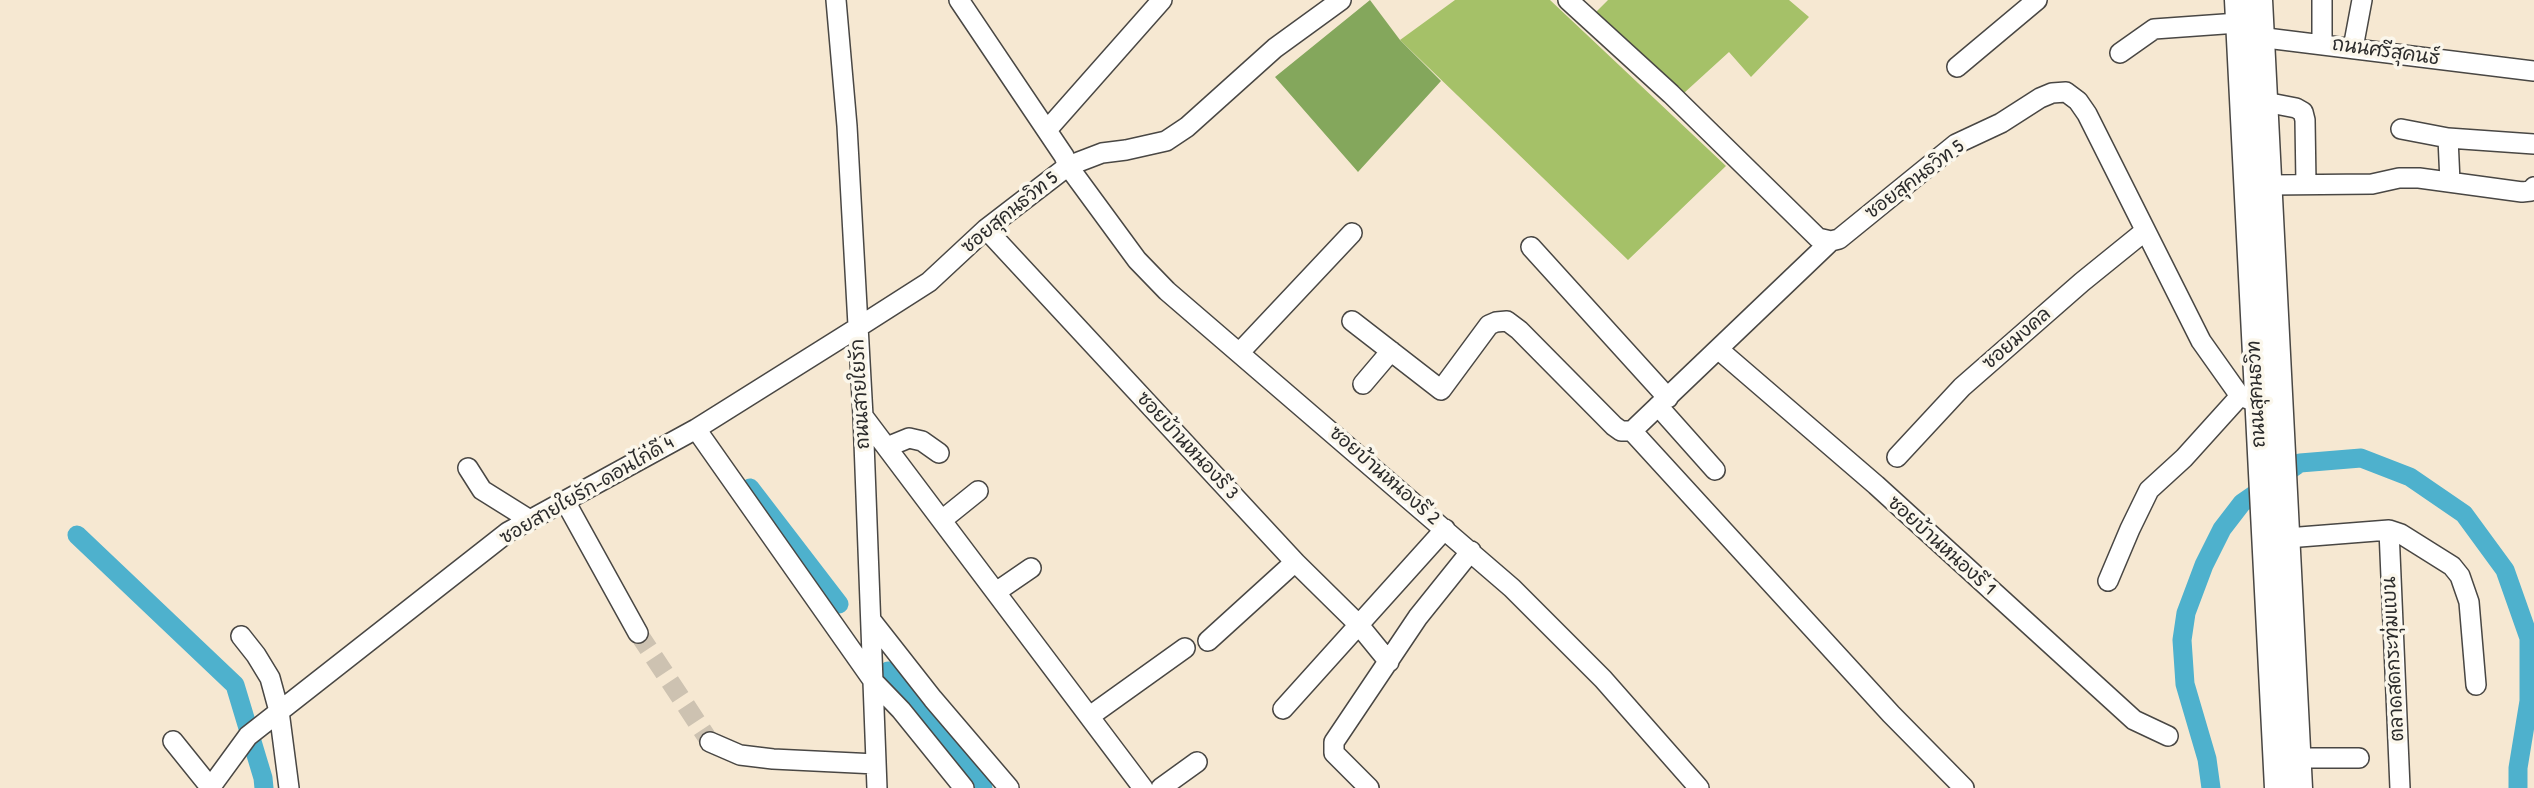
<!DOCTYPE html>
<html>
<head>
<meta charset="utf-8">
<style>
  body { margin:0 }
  canvas { display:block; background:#f6e8d2 }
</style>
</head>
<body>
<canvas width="2534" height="788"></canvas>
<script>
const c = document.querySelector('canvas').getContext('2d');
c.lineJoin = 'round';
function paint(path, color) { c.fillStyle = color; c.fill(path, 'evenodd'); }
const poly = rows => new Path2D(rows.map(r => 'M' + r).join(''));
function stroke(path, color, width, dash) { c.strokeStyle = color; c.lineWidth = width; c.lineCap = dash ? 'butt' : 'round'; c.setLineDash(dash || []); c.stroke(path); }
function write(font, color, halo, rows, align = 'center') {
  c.font = font + ' "Patrick Hand","Playpen Sans Thai",sans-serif'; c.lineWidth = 7; c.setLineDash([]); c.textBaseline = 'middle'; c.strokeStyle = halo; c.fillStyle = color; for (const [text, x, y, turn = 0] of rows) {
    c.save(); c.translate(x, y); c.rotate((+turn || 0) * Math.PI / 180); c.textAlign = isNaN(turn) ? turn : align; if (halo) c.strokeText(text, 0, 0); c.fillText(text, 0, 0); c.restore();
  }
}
const green = poly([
  [1455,0,1550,0,1726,166,1628,260,1400,40],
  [1608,0,1789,0,1809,17,1751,77,1729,52,1684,93,1595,13]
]);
const forest = poly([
  [1370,0,1400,40,1441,81,1358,172,1275,77]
]);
const canal = poly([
  [750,488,839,604],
  [77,535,235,685,263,778,264,788],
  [888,671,983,788],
  [2211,788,2207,759,2185,684,2182,640,2186,613,2204,565,2222,529,2242,503,2300,463,2361,458,2410,477,2464,514,2505,570,2529,638,2529,701,2518,768,2518,788]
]);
const minorTunnel = poly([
  [638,633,710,742]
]);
const minor = poly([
  [836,0,847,126,863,416,877,788],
  [959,0,1064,156,1068,166,1137,260,1167,291,1512,588,1603,679,1699,788],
  [1568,0,1671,94,1818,238,1831,241,1839,239,1956,144,2001,123,2040,98,2052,93,2066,92,2078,101,2087,114,2201,341,2240,396,2258,403],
  [2322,0,2322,43],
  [2250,36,2534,71],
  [2353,48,2362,0],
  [2120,53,2154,29,2238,23],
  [1957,67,2037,0],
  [2265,102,2296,108,2303,112,2305,120,2306,184],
  [2401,129,2448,138],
  [1047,130,1162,0],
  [2450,182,2448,138,2534,144],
  [2270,185,2372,184,2399,178,2419,178,2522,192,2531,191,2534,187],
  [986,229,1295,562,1358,624,1389,662],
  [1531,247,1668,398],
  [1352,321,1441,390,1489,325,1496,322,1507,321,1519,330,1614,426,1621,431,1632,431,1831,241],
  [1718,349,1876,485,2134,720,2168,736],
  [1240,352,1352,233],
  [1363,384,1391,351],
  [1658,406,1715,470],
  [863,416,1143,788],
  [696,429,874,682,901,710,964,788],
  [1632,431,1891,714,1964,788],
  [887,447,909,438,922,441,939,453],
  [1897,457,1962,387,2082,282,2145,231],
  [468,468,482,490,530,520],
  [565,501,638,633],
  [942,520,978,491],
  [2389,530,2400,788],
  [2287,538,2389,530,2401,534,2452,566,2460,576,2469,602,2476,685],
  [2108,581,2130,529,2149,490,2184,458,2240,396],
  [996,592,1031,568],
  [871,620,933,699,1009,788],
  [241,636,256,655,270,678,279,711,289,788],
  [1208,641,1295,562],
  [1283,709,1445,529],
  [1090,716,1185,648],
  [173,741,210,787],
  [710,742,740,755,773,759,876,764],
  [2299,758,2359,758],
  [210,788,248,736,508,532,696,429,857,328,929,282,986,229,1068,166,1102,153,1126,150,1166,141,1187,127,1275,48,1341,0],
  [1161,788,1197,762],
  [1369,788,1334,753,1334,742,1418,617,1471,551]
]);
const major = poly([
  [2237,0,2277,788],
  [2260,0,2300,788]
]);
const streetNames = [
  ["ถนนศรีสุคนธ์",2386,52,8],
  ["ซอยสุคนธวิท 5",1915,180,-37],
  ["ซอยสุคนธวิท 5",1010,213,-39],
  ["ซอยมงคล",2017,339,-41],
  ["ถนนสายใยรัก",861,394,-93],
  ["ถนนสุคนธวิท",2257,394,-93],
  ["ซอยบ้านหนองรี 3",1187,446,47],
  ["ซอยบ้านหนองรี 2",1384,476,41],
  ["ซอยสายใยรัก-ดอนไก่ดี 4",587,491,-30],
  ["ซอยบ้านหนองรี 1",1941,546,42],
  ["ตลาดสดกระทุ่มแบน",2394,659,-93]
];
paint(green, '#a5c168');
paint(forest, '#84a75c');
stroke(canal, '#4eb1cd', 19);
stroke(minorTunnel, '#cdc2b1', 19, [19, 10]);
stroke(minor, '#494744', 22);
stroke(major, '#494744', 27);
stroke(minor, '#fff', 19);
stroke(major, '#fff', 24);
write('19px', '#2b2b2b', '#fbf7ec', streetNames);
</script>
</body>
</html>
